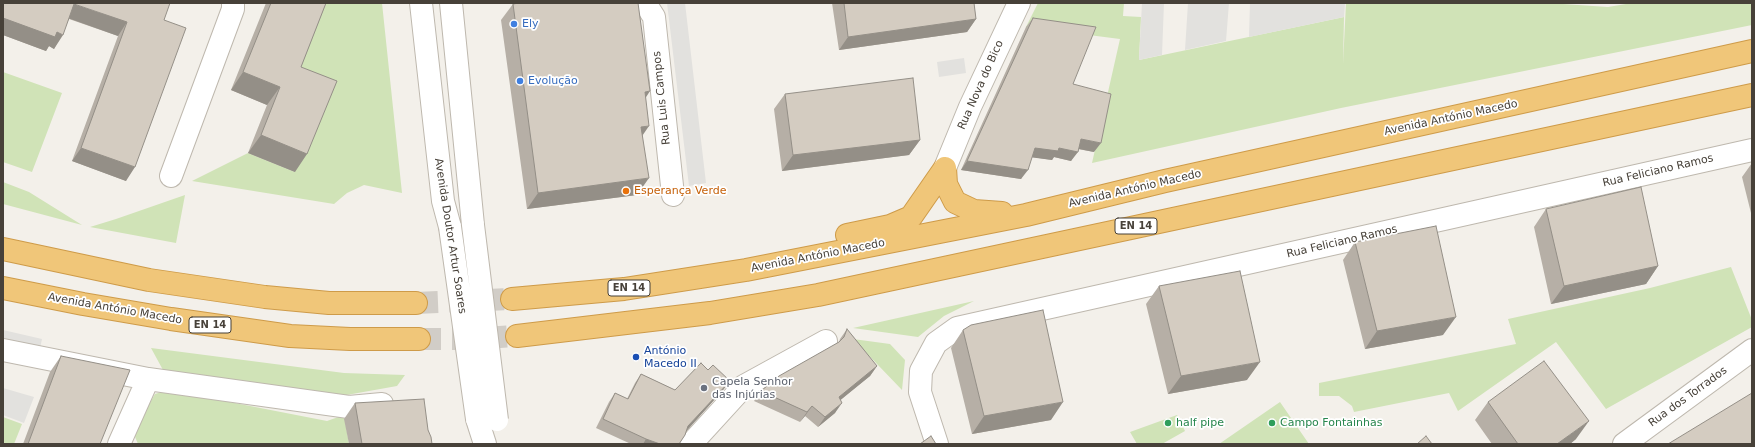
<!DOCTYPE html>
<html>
<head>
<meta charset="utf-8">
<style>
  body { margin:0 }
  #map { position:relative; width:1755px; height:447px; overflow:hidden; background:#f3f0ea; font-family:"DejaVu Sans",sans-serif }
  canvas { display:block }
  .frame { position:absolute; inset:0; border:4px solid #474139; pointer-events:none }
</style>
</head>
<body>
<div id="map">
<canvas width="1755" height="447"></canvas>
<div class="frame"></div>
</div>
<script>
const c = document.querySelector('canvas').getContext('2d');
c.lineJoin = 'round';
function paint(path, color) { c.fillStyle = color; c.fill(path, 'evenodd'); }
const poly = rows => new Path2D(rows.map(r => 'M' + r).join(''));
function stroke(path, color, width, dash) { c.strokeStyle = color; c.lineWidth = width; c.lineCap = dash ? 'butt' : 'round'; c.setLineDash(dash || []); c.stroke(path); }
function write(font, color, halo, rows, align = 'center') {
  c.font = font + ' "DejaVu Sans",sans-serif'; c.lineWidth = 3.5; c.setLineDash([]); c.textBaseline = 'middle'; c.strokeStyle = halo; c.fillStyle = color; for (const [text, x, y, turn = 0] of rows) {
    c.save(); c.translate(x, y); c.rotate((+turn || 0) * Math.PI / 180); c.textAlign = isNaN(turn) ? turn : align; if (halo) c.strokeText(text, 0, 0); c.fillText(text, 0, 0); c.restore();
  }
}
const green = poly([
  [321,3,382,3,402,193,364,185,347,193,334,204,192,181,248,153,295,172,288,85],
  [1038,3,1124,3,1123,16,1141,17,1139,60,1344,17,1343,64,1346,3,1548,3,1608,7,1632,3,1752,3,1752,25,1341,108,1092,163,1120,39,1026,27],
  [3,72,62,93,32,172,3,162],
  [3,182,29,192,82,225,3,204],
  [185,195,176,243,90,227,116,219],
  [1731,267,1752,320,1752,327,1606,409,1556,342,1458,411,1449,393,1354,412,1352,406,1339,396,1319,396,1319,383,1516,344,1508,319,1650,288],
  [974,301,944,316,918,337,853,328],
  [853,339,890,344,905,360,902,390],
  [151,348,344,373,405,375,397,386,341,396,163,370],
  [168,390,327,421,344,415,349,444,138,444,133,432,155,394],
  [1280,402,1309,444,1219,444],
  [1177,415,1185,431,1162,444,1137,444,1130,432],
  [3,417,22,424,14,444,3,444]
]);
const parking = poly([
  [667,3,685,3,706,183,689,186],
  [1142,3,1164,3,1162,55,1139,60],
  [1188,3,1229,3,1226,41,1185,50],
  [1250,3,1345,4,1344,17,1249,37],
  [964,58,966,73,939,77,937,62],
  [3,330,42,339,39,353,3,345],
  [3,388,34,397,24,423,3,415]
]);
const highwayTunnel = poly([
  [416,303,512,299],
  [419,339,467,339,517,336]
]);
const minor = poly([
  [421,3,443,201,450,227],
  [451,3,473,225],
  [645,3,654,17,673,195],
  [945,168,970,107,1019,3],
  [171,176,233,9,233,3],
  [3,350,148,379,349,407,382,404],
  [477,419,485,444],
  [119,444,148,379],
  [691,444,744,386,826,341],
  [937,444,920,392,921,371,936,343,957,328,1752,150],
  [1624,444,1752,350]
]);
const highway = poly([
  [945,168,946,184,955,202,974,211,1002,213],
  [847,235,890,226,911,217,945,168],
  [3,249,149,280,265,297,329,303,416,303],
  [3,288,83,304,171,319,290,336,350,339,419,339],
  [512,299,624,289,746,270,1026,215,1165,181,1752,51],
  [517,336,710,313,818,295,1752,95]
]);
const minorBridge = poly([
  [473,225,497,420],
  [450,227,477,419]
]);
const wall = poly([
  [3,3,164,20,126,181,72,161,118,36,69,19,54,49,49,46,46,51,3,35],
  [266,3,326,3,301,67,295,172,248,153,267,105,231,90],
  [832,3,974,3,976,19,967,32,839,50],
  [513,4,646,99,637,195,527,209,501,20],
  [1033,18,1073,84,1094,152,1078,149,1071,161,1054,157,1052,160,1032,157,1021,179,961,170,1026,27],
  [785,94,920,140,909,155,782,171,774,109],
  [1752,163,1752,217,1742,177],
  [1546,209,1658,266,1646,284,1551,304,1534,227],
  [1355,242,1443,335,1365,349,1343,260],
  [1159,286,1247,380,1168,394,1146,304],
  [847,329,877,366,870,376,840,400,835,413,818,427,805,416,800,422,754,401,761,391,839,342,840,339],
  [963,330,1051,420,972,434,951,348],
  [61,356,100,444,23,444,50,372],
  [708,370,730,381,723,390,687,430,679,444,631,444,596,428,609,402,615,393,627,399,635,383,641,374,675,390],
  [1488,402,1576,439,1570,444,1492,444,1475,420],
  [355,403,428,430,432,444,349,444,344,419]
]);
const shadedWall = poly([
  [74,4,127,22,118,36,65,17],
  [3,18,57,32,63,35,54,49,49,46,46,51,3,35],
  [976,19,967,32,839,50,848,37],
  [243,72,280,87,267,105,231,90],
  [650,91,639,108,645,92],
  [649,126,638,142,641,127],
  [261,135,307,154,295,172,248,153],
  [1081,139,1101,143,1094,152,1074,148],
  [920,140,909,155,782,171,793,155],
  [81,148,135,167,126,181,72,161],
  [1035,148,1059,148,1078,152,1071,161,1054,157,1052,160,1029,157],
  [967,161,1028,170,1021,179,961,170],
  [649,178,637,195,527,209,538,193],
  [1658,266,1646,284,1551,304,1564,286],
  [1456,317,1443,335,1365,349,1377,331],
  [1260,362,1247,380,1168,394,1181,376],
  [877,366,870,376,832,407,839,397],
  [730,381,723,390,682,436,688,426],
  [1063,402,1051,420,972,434,984,416],
  [842,403,835,413,818,427,825,417],
  [812,406,805,416,800,422,807,412],
  [1589,421,1576,439,1570,444,1557,444],
  [646,439,660,444,643,444]
]);
const building = poly([
  [3,3,170,3,164,20,186,28,135,167,81,148,127,22,74,4,63,35,57,32,55,37,3,18,3,3],
  [271,3,326,3,301,67,337,81,307,154,261,135,280,87,243,72,271,3],
  [519,3,638,3,650,91,645,92,649,126,641,127,649,178,538,193,513,4,519,3],
  [844,3,974,3,976,19,848,37,844,3],
  [1033,18,1096,27,1073,84,1111,94,1101,143,1081,139,1078,152,1059,148,1058,151,1035,148,1028,170,967,161,1033,18],
  [913,78,920,140,793,155,785,94,913,78],
  [1641,187,1658,266,1564,286,1546,209,1641,187],
  [1436,226,1456,317,1377,331,1355,242,1436,226],
  [1240,271,1260,362,1181,376,1159,286,1240,271],
  [1043,310,1063,402,984,416,963,330,971,325,1043,310],
  [847,329,877,366,839,397,842,403,825,417,812,406,807,412,761,391,779,376,839,342,844,337,847,329],
  [61,356,130,370,100,444,28,444,61,356],
  [1544,361,1589,421,1557,444,1518,444,1488,402,1544,361],
  [701,363,708,370,713,365,730,381,688,426,685,435,679,444,660,444,646,439,603,419,615,393,628,399,641,374,675,390,701,363],
  [1752,393,1752,444,1668,444,1752,393],
  [424,399,428,430,431,437,432,444,362,444,355,403,424,399],
  [931,436,936,444,920,444,931,436],
  [1426,436,1432,444,1417,444,1426,436]
]);
const markers = [
  [514,24,4,"#3f7fe0"],
  [520,81,4,"#3f7fe0"],
  [626,191,4,"#e8710a"],
  [636,357,4,"#1a4fb4"],
  [704,388,4,"#6b7280"],
  [1168,423,4,"#2e9e5b"],
  [1272,423,4,"#2e9e5b"]
];
const shields = [
  [1136,226,42],
  [629,288,42],
  [210,325,42]
];
const shieldNames = [
  ["EN 14",1136,226],
  ["EN 14",629,288],
  ["EN 14",210,325]
];
const shopNames = [
  ["Ely",522,24],
  ["Evolução",528,81]
];
const streetNames = [
  ["Rua Nova do Bico",981,85,-66],
  ["Rua Luis Campos",662,98,-96],
  ["Avenida António Macedo",1451,118,-12],
  ["Rua Feliciano Ramos",1658,171,-13],
  ["Avenida António Macedo",1135,189,-13],
  ["Avenida Doutor Artur Soares",450,236,81],
  ["Rua Feliciano Ramos",1342,242,-13],
  ["Avenida António Macedo",818,256,-11],
  ["Avenida António Macedo",115,309,10],
  ["Rua dos Torrados",1688,397,-36]
];
const foodNames = [
  ["Esperança Verde",634,191]
];
const transitNames = [
  ["António",644,351],
  ["Macedo II",644,364]
];
const worshipNames = [
  ["Capela Senhor",712,382],
  ["das Injúrias",712,395]
];
const leisureNames = [
  ["half pipe",1176,423],
  ["Campo Fontainhas",1280,423]
];
paint(green, '#d0e3b7');
paint(parking, '#e2e1de');
stroke(highwayTunnel, '#d1cdc7', 22, [22, 11]);
stroke(minor, '#beb8ae', 24);
stroke(highway, '#ce9b49', 24);
stroke(minor, '#fff', 22);
stroke(highway, '#f0c679', 22);
stroke(minorBridge, '#beb8ae', 24, []);
stroke(minorBridge, '#fff', 22);
paint(wall, '#b6afa6');
paint(shadedWall, '#948f87');
paint(building, '#d4ccc1');
stroke(building, '#948f87', 1);
for (const [x, y, r, color] of markers) { const dot = new Path2D(); dot.arc(x, y, r, 0, 2 * Math.PI); c.fillStyle = color; c.fill(dot); stroke(dot, '#fff', 1.5); }
for (const [x, y, w] of shields) { const box = new Path2D(); box.roundRect(x - w / 2, y - 8, w, 16, 3); c.fillStyle = '#fff'; c.fill(box); stroke(box, '#474139', 1); }
write('bold 10px', '#474139', null, shieldNames);
write('11px', '#366cbe', '#fff', shopNames, 'left');
write('11px', '#474139', '#fff', streetNames);
write('11px', '#c56008', '#fff', foodNames, 'left');
write('11px', '#164399', '#fff', transitNames, 'left');
write('11px', '#5b616d', '#fff', worshipNames, 'left');
write('11px', '#27864d', '#fff', leisureNames, 'left');
</script>
</body>
</html>
